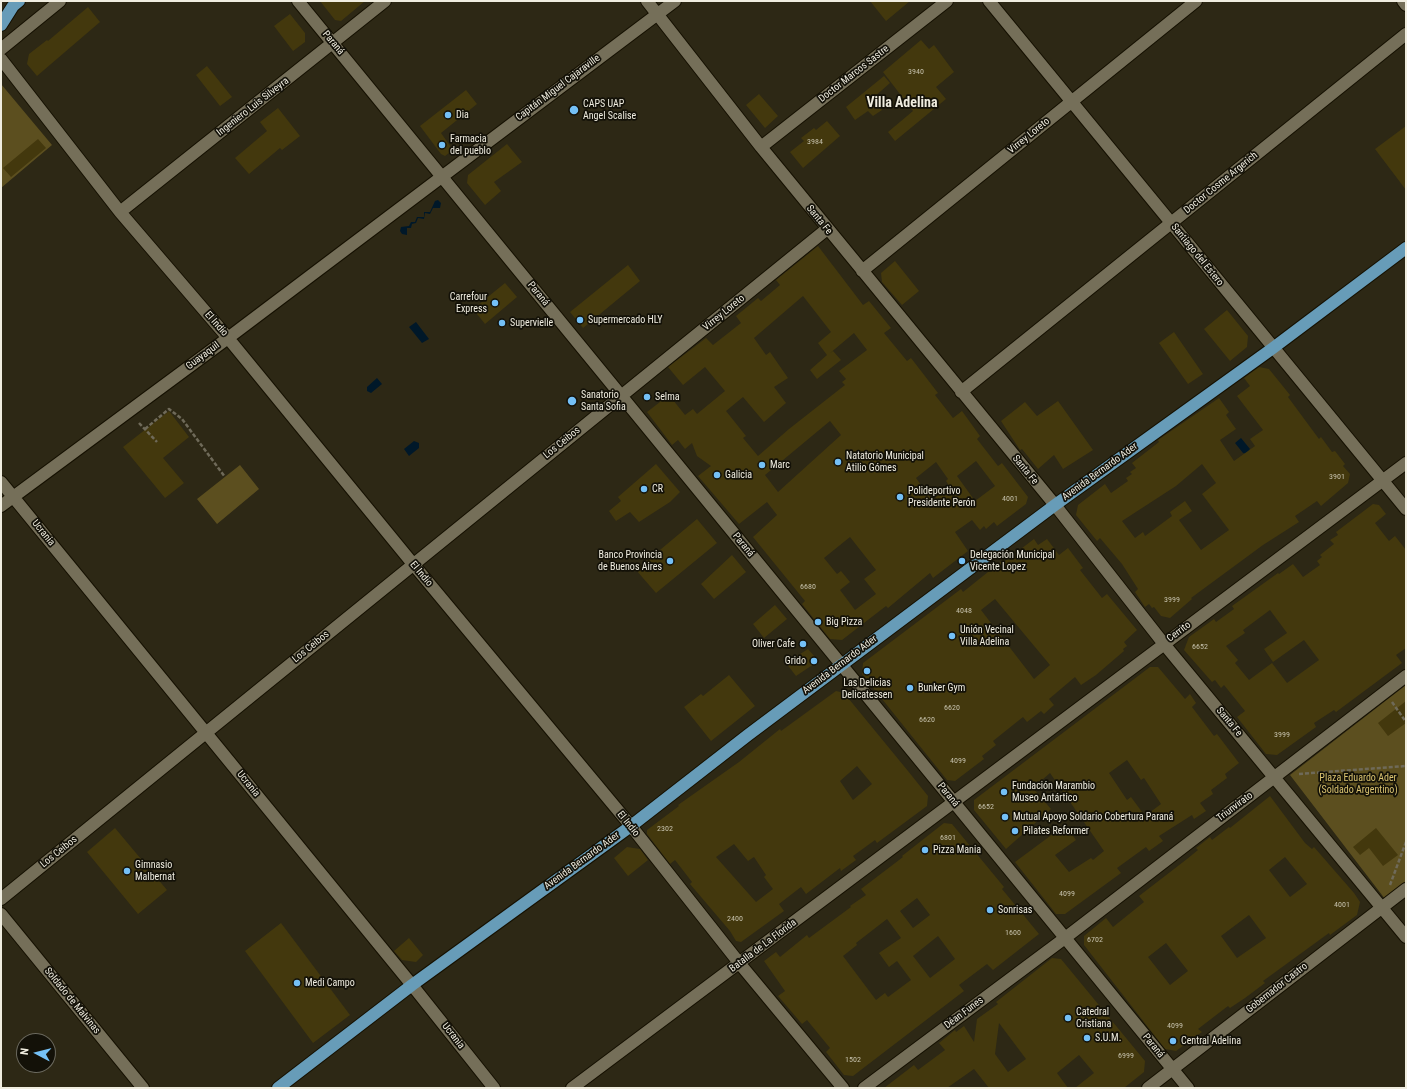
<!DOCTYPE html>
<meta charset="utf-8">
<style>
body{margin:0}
#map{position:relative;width:1407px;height:1089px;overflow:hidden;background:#2d2815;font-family:"Roboto Condensed",sans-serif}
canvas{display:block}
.frame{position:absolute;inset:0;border:2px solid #f0ede0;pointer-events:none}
.north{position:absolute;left:16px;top:1033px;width:40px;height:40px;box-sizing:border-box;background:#131108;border:1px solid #6b695e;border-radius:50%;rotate:277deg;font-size:11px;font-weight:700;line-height:16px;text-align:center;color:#f0ede0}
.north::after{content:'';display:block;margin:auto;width:14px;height:18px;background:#74c0f6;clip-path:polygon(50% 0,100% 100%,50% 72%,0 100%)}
</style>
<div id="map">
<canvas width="1407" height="1089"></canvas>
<div class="frame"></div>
<div class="north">N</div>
</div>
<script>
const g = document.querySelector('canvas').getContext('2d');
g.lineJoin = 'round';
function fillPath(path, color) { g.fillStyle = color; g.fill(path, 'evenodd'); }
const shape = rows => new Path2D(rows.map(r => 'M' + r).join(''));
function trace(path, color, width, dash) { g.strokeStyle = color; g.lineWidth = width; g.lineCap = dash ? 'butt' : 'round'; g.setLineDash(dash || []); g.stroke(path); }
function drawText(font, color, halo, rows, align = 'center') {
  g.font = font + ' "Roboto Condensed",sans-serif'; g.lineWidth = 3.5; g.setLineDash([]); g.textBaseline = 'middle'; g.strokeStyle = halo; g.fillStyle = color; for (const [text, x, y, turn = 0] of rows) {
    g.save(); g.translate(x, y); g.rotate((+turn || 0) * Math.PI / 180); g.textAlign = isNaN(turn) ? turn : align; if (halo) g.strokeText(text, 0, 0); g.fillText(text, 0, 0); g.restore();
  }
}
fillPath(shape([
 [1,84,52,145,1,188],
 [240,465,259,489,217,524,197,499],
 [1406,685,1406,883,1385,899,1290,775]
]), '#5c4f1f');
fillPath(shape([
 [438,200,441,203,440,208,433,208,430,214,425,213,424,219,418,218,416,223,412,224,411,228,407,228,407,235,402,234,400,231,401,227,409,226,411,222,415,222,417,217,424,217,424,212,430,212,435,201],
 [416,322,429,339,422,343,409,327],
 [377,378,382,384,371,393,367,391,367,387],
 [1241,438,1250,449,1246,454,1243,453,1235,443],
 [414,441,419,443,419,448,409,456,404,449]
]), '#001829');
fillPath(shape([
 [320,1,365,1,341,21,335,20],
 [870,1,910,1,886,21],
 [88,7,100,22,37,76,27,64,29,54,47,40,48,41],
 [290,14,305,33,305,42,293,51,274,26],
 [921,40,929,49,934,45,954,72,936,87,946,99,895,141,888,132,913,111,883,72],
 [207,66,232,97,220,106,196,75],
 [884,76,890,83,873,98,882,110,873,116,868,111,855,120,846,107],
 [466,90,477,104,441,133,453,150,445,156,441,154,420,126],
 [759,94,778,116,765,128,746,105],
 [278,108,300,136,282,150,280,148,249,174,235,158,267,131,260,122],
 [827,121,840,136,803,168,790,152,804,141,801,138,814,128,816,130],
 [1406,126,1406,190,1375,149],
 [38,139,46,148,11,177,3,168],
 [507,144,522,162,494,182,501,191,485,205,467,183,468,175],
 [818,246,863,305,869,301,891,328,884,333,907,361,911,358,938,393,935,395,953,418,962,411,980,436,977,439,998,466,1002,463,1028,497,1026,504,997,526,994,522,986,529,984,526,980,530,972,520,955,532,968,551,933,578,930,573,888,608,886,606,842,640,830,639,802,604,805,601,753,537,777,515,767,502,739,524,698,476,711,466,697,456,692,443,685,449,678,440,672,445,647,412,669,395,685,415,693,409,697,414,725,391,705,367,683,385,668,367,706,338,713,345,741,323,736,316,758,298,761,301,780,285,776,280],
 [803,296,831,332,818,343,827,355,810,370,817,379,841,360,833,351,829,354,854,333,867,350,839,371,846,379,842,382,845,385,789,429,758,456,743,438,746,436,726,411,743,397,764,422,786,403,774,387,788,378,770,352,766,355,754,338],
 [830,421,841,435,778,492,765,475],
 [976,461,995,486,975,501,957,476],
 [936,462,948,479,946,481,950,487,932,500,916,478],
 [850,537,876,570,864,579,876,594,855,610,840,590,850,582,841,571,837,574,824,558],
 [895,261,919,291,902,305,882,282,881,273],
 [628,265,640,281,583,328,570,312],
 [505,283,517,297,485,324,473,309],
 [1227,310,1248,336,1247,347,1230,361,1204,329],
 [1174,332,1203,374,1188,384,1159,343],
 [1259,367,1269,369,1290,395,1288,397,1319,439,1321,437,1332,452,1335,451,1345,464,1343,466,1350,474,1348,483,1321,506,1317,501,1295,516,1299,522,1263,545,1191,598,1192,599,1170,618,1161,616,1154,607,1152,608,1149,604,1145,607,1135,592,1138,589,1122,564,1100,538,1097,541,1076,515,1078,505,1105,484,1111,493,1128,481,1126,478,1132,474,1130,472,1136,468,1132,463,1159,442,1158,440,1219,398,1229,412,1226,415,1236,429,1220,440,1234,461,1255,446,1250,439,1263,430,1237,396,1250,386,1244,378],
 [1202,464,1216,483,1202,494,1229,530,1201,550,1179,520,1192,511,1185,501,1170,512,1172,516,1145,536,1143,532,1135,538,1122,521,1176,486],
 [1058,401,1093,450,1063,469,1054,455,1038,469,1022,449,1020,450,1001,421,1025,402,1037,416],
 [169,411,189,437,163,458,184,483,165,498,123,447],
 [656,464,680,492,670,502,639,522,630,512,616,521,609,511,621,501,618,497],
 [1373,504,1379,505,1386,514,1375,523,1389,541,1395,536,1406,550,1406,648,1396,655,1402,663,1336,712,1334,710,1314,723,1316,727,1277,755,1266,754,1237,717,1245,711,1224,685,1221,688,1215,680,1212,682,1184,650,1189,637,1214,619,1216,622,1234,609,1232,606,1278,573,1279,574,1293,564,1303,577,1320,565,1317,561,1322,557,1320,555,1334,544,1330,540,1338,535,1336,532],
 [1270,610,1287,633,1264,649,1273,662,1304,640,1319,660,1287,683,1272,663,1249,680,1235,663,1238,660,1226,646,1245,633,1243,630],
 [697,519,717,543,656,593,636,570],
 [1034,539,1038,545,1047,539,1059,555,1068,548,1083,568,1080,570,1102,598,1107,594,1137,630,1124,642,1127,646,1123,649,1124,651,1096,675,1081,685,1075,677,1049,699,1054,705,1044,714,1041,711,1027,722,1023,717,993,741,996,745,982,756,984,759,955,781,947,780,862,674,863,663,961,589,963,592,1003,560,1005,561],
 [995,599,1050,665,1034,679,981,610],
 [732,555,746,572,714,599,701,584],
 [775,605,787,619,764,638,753,624],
 [808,649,815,657,814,664,796,676,786,663],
 [1150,667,1158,667,1185,699,1190,694,1196,703,1192,707,1214,736,1217,734,1239,763,1225,774,1227,778,1211,790,1213,794,1200,803,1206,811,1194,819,1192,815,1159,836,1163,841,1149,851,1146,847,1117,868,1121,873,1065,914,1056,914,1015,862,1065,825,1076,840,1055,855,1069,872,1091,858,1093,860,1104,851,1050,773,1033,788,1051,809,1006,849,974,810,974,800],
 [1127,760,1141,780,1144,778,1161,804,1145,816,1131,797,1127,800,1109,773],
 [729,675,755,706,711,741,684,707,701,694,703,696],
 [836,691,844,693,908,771,928,796,927,806,877,843,875,840,853,856,856,860,841,871,840,868,806,894,801,887,779,904,784,911,741,942,736,941,730,931,690,884,692,882,675,860,670,864,647,834,647,830,679,806,678,805,739,762,780,729,781,731],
 [857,766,872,784,853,800,840,781],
 [734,844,748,861,754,857,766,875,764,877,773,889,756,902,716,857],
 [1406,701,1406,723,1388,736,1378,723],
 [1270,796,1305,843,1312,849,1314,847,1354,893,1360,902,1357,915,1330,935,1329,933,1263,981,1265,983,1245,998,1230,1008,1228,1006,1198,1029,1202,1032,1176,1051,1165,1049,1084,945,1084,936,1106,918,1113,927,1144,902,1139,896,1187,859,1198,850,1196,848,1210,837,1212,840,1229,827,1230,828],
 [1285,857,1307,884,1290,897,1269,870],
 [1249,915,1266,938,1237,958,1221,936],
 [1166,943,1188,971,1170,985,1148,957],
 [944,823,952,824,1004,887,1002,889,1039,934,993,970,987,964,959,985,964,991,853,1076,844,1075,826,1052,830,1048,807,1020,802,1024,778,996,785,991,764,961,776,952,780,957,807,935,809,938,851,907,850,906,866,895,861,889,903,857,902,856],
 [917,898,930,915,913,928,900,911],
 [887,919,901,938,879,953,889,967,897,961,911,980,888,997,885,993,876,1000,843,956,857,945,856,943],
 [938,936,955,959,930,978,913,956],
 [115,828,167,890,138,914,87,852],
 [1376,828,1398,855,1383,866,1369,848,1360,855,1353,847],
 [627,847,640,849,648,860,628,876,614,858],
 [281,923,350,1015,313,1043,245,951],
 [409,938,423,955,416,962,402,960,394,951],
 [1052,958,1061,959,1145,1061,1144,1072,1124,1088,1075,1088,1094,1073,1079,1055,1057,1073,1068,1088,989,1088,974,1069,947,1088,884,1088,914,1065,918,1070,945,1050,939,1043,955,1030,956,1032,964,1026,974,1042,977,1019,998,1004,996,1002],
 [999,1023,1026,1059,1008,1072,995,1054]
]), '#43380d');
const minor = shape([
 [298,1,1188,1088],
 [647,1,761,147,1055,505,1164,644,1406,937],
 [989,1,1406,509],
 [1403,1,1406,5],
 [1,49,60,1],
 [1,59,120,212,228,338,413,564,631,826,740,964,843,1088],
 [761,147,947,1],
 [120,212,385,1],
 [862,271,1196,1],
 [961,392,1406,34],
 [1,482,412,985,494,1088],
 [1,506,228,338,675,1],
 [1,899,827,229],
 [1,914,143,1088],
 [572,1088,1406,463],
 [864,1088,1065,938,1406,676],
 [1148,1088,1406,889]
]);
const major = shape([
 [1,25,13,6,19,1],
 [278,1088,412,985,631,826,748,735,1055,505,1273,348,1406,248]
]);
trace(minor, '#151001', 14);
trace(major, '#151001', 14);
trace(shape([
 [139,423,157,442],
 [145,429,169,409,182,419,225,477],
 [1392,702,1406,722],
 [1299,774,1406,766],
 [1390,885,1406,842]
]), '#6f6a59', 2.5, [4, 2]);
trace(minor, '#756f59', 12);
trace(major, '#679cb8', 12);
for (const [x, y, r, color] of [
 [574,110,5,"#74c0f6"],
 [448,115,4,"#74c0f6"],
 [442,145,4,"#74c0f6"],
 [495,303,4,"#74c0f6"],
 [580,320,4,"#74c0f6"],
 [502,323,4,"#74c0f6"],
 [647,397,4,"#74c0f6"],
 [572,401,5,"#74c0f6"],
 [838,462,4,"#74c0f6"],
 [762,465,4,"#74c0f6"],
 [717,475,4,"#74c0f6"],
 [644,489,4,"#74c0f6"],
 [900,497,4,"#74c0f6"],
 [670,561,4,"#74c0f6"],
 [962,561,4,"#74c0f6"],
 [818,622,4,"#74c0f6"],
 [952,636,4,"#74c0f6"],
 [803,644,4,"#74c0f6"],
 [814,661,4,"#74c0f6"],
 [867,671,4,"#74c0f6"],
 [910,688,4,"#74c0f6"],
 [1004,792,4,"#74c0f6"],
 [1005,817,4,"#74c0f6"],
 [1015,831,4,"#74c0f6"],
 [925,850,4,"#74c0f6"],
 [127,871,4,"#74c0f6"],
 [990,910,4,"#74c0f6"],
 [297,983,4,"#74c0f6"],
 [1068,1018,4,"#74c0f6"],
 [1087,1038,4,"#74c0f6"],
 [1173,1041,4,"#74c0f6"]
]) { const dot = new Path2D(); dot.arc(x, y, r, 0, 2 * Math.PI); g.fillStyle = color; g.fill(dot); trace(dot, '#131108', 1.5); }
drawText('8px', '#c5c0ab', null, [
 ["3940",916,72],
 ["3984",815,142],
 ["3901",1337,477],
 ["4001",1010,499],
 ["6680",808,587],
 ["3999",1172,600],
 ["4048",964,611],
 ["6652",1200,647],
 ["6620",952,708],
 ["6620",927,720],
 ["3999",1282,735],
 ["4099",958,761],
 ["6652",986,807],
 ["2302",665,829],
 ["6801",948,838],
 ["4099",1067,894],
 ["4001",1342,905],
 ["2400",735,919],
 ["1600",1013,933],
 ["6702",1095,940],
 ["4099",1175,1026],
 ["6999",1126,1056],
 ["1502",853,1060]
]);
drawText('10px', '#f0ede0', '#131108', [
 ["Paraná",333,43,50],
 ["Doctor Marcos Sastre",854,74,-38],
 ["Capitán Miguel Cajaraville",558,88,-37],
 ["Ingeniero Luis Silveyra",253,107,-38],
 ["Virrey Loreto",1029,136,-39],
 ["Doctor Cosme Argerich",1221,183,-39],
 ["Santa Fe",819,220,51],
 ["Santiago del Estero",1197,255,51],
 ["Paraná",538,294,51],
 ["Virrey Loreto",724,313,-39],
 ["El Indio",216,324,49],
 ["Guayaquil",203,356,-37],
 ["Los Ceibos",562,443,-39],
 ["Santa Fe",1025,470,51],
 ["Avenida Bernardo Ader",1100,472,-36],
 ["Ucrania",43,533,51],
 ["Paraná",743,545,51],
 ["El Indio",421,574,50],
 ["Cerrito",1179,632,-37],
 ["Los Ceibos",311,647,-39],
 ["Avenida Bernardo Ader",840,665,-37],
 ["Santa Fe",1229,722,50],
 ["Ucrania",248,784,51],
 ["Paraná",948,795,51],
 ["Triunvirato",1235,807,-37],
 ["El Indio",628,824,51],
 ["Los Ceibos",59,852,-39],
 ["Avenida Bernardo Ader",582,861,-36],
 ["Batalla de La Florida",763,946,-37],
 ["Gobernador Castro",1277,988,-38],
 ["Soldado de Malvinas",72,1001,51],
 ["Déan Funes",964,1013,-37],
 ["Ucrania",453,1036,52],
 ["Paraná",1153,1046,51]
]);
drawText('10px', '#f0ede0', '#131108', [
 ["CAPS UAP",583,104],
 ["Angel Scalise",583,116],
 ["Dia",456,115],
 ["Farmacia",450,139],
 ["del pueblo",450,151],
 ["Carrefour",487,297,"right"],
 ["Express",487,309,"right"],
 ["Supermercado HLY",588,320],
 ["Supervielle",510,323],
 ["Sanatorio",581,395],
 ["Santa Sofia",581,407],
 ["Selma",655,397],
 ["Natatorio Municipal",846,456],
 ["Atilio Gómes",846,468],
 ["Marc",770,465],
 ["Galicia",725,475],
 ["CR",652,489],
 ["Polideportivo",908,491],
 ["Presidente Perón",908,503],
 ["Banco Provincia",662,555,"right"],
 ["de Buenos Aires",662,567,"right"],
 ["Delegación Municipal",970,555],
 ["Vicente Lopez",970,567],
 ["Big Pizza",826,622],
 ["Unión Vecinal",960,630],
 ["Villa Adelina",960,642],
 ["Oliver Cafe",795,644,"right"],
 ["Grido",806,661,"right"],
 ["Las Delicias",867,683,"center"],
 ["Delicatessen",867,695,"center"],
 ["Bunker Gym",918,688],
 ["Fundación Marambio",1012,786],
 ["Museo Antártico",1012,798],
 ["Mutual Apoyo Soldario Cobertura Paraná",1013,817],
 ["Pilates Reformer",1023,831],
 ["Pizza Mania",933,850],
 ["Gimnasio",135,865],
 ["Malbernat",135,877],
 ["Sonrisas",998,910],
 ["Medi Campo",305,983],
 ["Catedral",1076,1012],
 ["Cristiana",1076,1024],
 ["S.U.M.",1095,1038],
 ["Central Adelina",1181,1041]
], 'left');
drawText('10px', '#dac370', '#131108', [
 ["Plaza Eduardo Ader",1358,778],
 ["(Soldado Argentino)",1358,790]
]);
drawText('bold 14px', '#f0ede0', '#131108', [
 ["Villa Adelina",902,103]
]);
</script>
